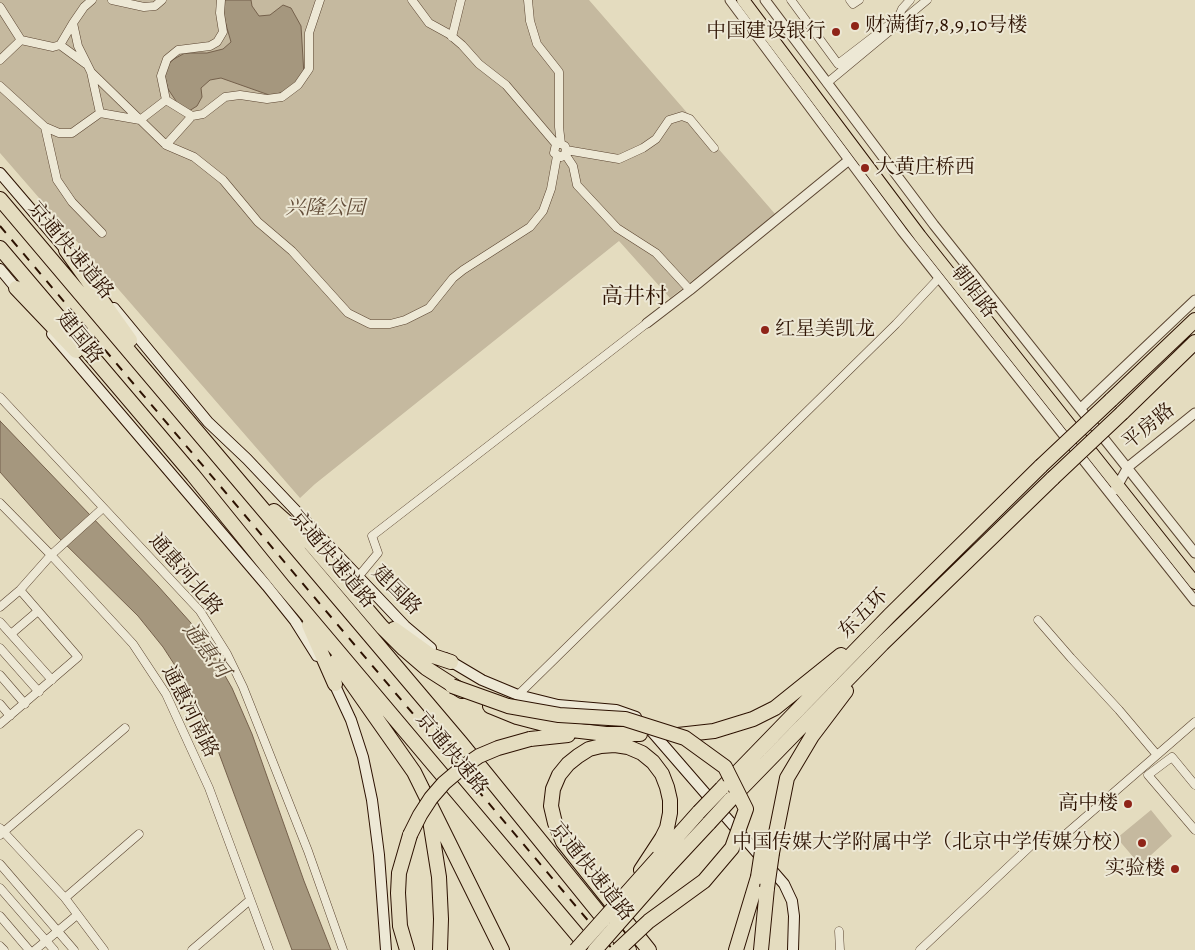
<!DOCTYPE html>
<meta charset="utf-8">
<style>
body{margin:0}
canvas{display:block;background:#e4dcbf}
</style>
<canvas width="1195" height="950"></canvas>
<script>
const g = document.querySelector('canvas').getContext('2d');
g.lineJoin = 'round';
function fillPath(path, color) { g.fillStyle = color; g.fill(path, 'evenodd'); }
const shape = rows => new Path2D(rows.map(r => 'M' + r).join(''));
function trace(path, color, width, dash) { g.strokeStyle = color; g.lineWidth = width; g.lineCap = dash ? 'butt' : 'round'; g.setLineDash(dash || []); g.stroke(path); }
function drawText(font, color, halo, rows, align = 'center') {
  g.font = font + ' Alegreya,"Noto Serif SC",serif'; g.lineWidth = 4; g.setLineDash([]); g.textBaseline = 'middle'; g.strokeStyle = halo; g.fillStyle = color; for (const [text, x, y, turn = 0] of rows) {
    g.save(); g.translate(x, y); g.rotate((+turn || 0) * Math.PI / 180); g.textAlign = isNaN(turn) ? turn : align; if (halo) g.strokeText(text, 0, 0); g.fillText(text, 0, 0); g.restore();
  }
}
fillPath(shape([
 [0,0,589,0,776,215,670,298,619,241,315,484,300,498,0,153],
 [1151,810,1172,836,1140,865,1117,838]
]), '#c5b99f');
const water = shape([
 [224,0,251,0,252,6,259,16,270,15,283,5,291,8,301,26,304,75,290,89,272,96,221,78,210,80,201,88,202,97,197,106,189,111,178,104,168,89,164,74,166,66,174,59,185,53,207,53,223,49,231,42,223,14,224,0],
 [0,421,158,586,191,623,212,653,232,688,252,734,304,881,331,950,292,950,207,721,189,687,163,647,138,616,57,536,0,472,0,421]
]);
fillPath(water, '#a5977e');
trace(water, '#75614c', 1);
const minor = shape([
 [112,0,144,7,155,6,162,0],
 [412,0,429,23,449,34,462,45,479,64,506,85,556,144,561,144,565,146,566,150,565,154,561,157,554,153,556,144],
 [528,0,530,21,537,44,559,72,559,127,561,144],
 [791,0,838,64,898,18,902,9,910,0],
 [850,0,853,4,859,0],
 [0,7,21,40],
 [452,37,461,0],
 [60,45,86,64],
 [0,60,21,40,53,47,60,45,73,23],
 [91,72,166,145,192,116,203,114,225,97,240,95,267,99,282,97,298,85,309,69,309,33,320,0],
 [827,83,927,0],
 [0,86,45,127,59,133,72,133,100,113,91,72,78,46,73,23,84,7,92,0],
 [166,100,192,116],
 [100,113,140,120,166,100,161,76,167,59,178,50,210,46,217,42,223,32,220,13,221,0],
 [45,127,57,180,72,202,102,233],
 [166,145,194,157,223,180,258,222,292,251,348,313,370,324,390,324,405,320,429,308,453,278,463,270,530,227,543,211,551,189,557,156],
 [566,150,619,159,643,148,656,139,669,120,682,116,690,119,714,148],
 [565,154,573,166,577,185,617,228,656,253,690,290],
 [0,397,200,611,227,654,243,687,308,851,343,950],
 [0,503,51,555,133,644,166,694,209,788,269,950],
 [358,577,378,553,372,536,647,323],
 [0,607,20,590,51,555,103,508],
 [1038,620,1071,658,1119,710,1157,755],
 [0,622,52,680],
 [11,634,38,611],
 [0,648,39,692],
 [0,675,25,704],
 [518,695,896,324,939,278],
 [0,704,10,716],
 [0,724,78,657,20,590],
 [1195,785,1172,757,1148,775,1195,830],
 [0,828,65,898,104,950],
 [0,835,125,728],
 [0,864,74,950],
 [0,888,54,950],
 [65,898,139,834],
 [0,916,29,950],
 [839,931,840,950],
 [0,946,4,950],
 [35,950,77,915],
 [192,950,250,900],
 [920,950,1039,838,1047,835,1060,836,1066,834,1195,722]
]);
const tertiary = shape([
 [730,0,902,231,1195,601],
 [765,0,934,225,1195,553],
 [647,323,690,290,849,160],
 [1081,408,1195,300],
 [1115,490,1128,467,1195,413]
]);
const secondary = shape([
 [0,173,70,255],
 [0,269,20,293],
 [114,308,208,422,247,459,405,626,431,648],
 [52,334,267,586,295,621,317,656],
 [445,658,482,680,518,695,558,705,616,710,636,717],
 [332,679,351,720,363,757,372,800,379,855,386,950],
 [647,726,784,884,792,901,794,916,793,950]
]);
const trunk = shape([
 [743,0,920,236,1195,583]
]);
const motorway = shape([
 [0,199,461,743,629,950],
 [0,248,193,475,282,585,590,950],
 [66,250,130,340],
 [16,288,76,351],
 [1111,400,1195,320],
 [1122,413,1195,342],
 [274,511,310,543,382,627,404,649,426,668,462,691],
 [309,625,335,684],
 [394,629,430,655,451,662],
 [336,661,414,772,502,950],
 [490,706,517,717,563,729,606,734,640,734],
 [678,735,714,731,753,719,775,708,841,655],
 [530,739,568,735],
 [723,787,890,615,1041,466],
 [731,799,882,644,1053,478],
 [428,808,439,877,441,919,440,950],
 [772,853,787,778,812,736,846,691],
 [659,857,699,812],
 [668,867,709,823],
 [641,870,662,838,667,828,670,813,670,800,667,787,662,774,653,762,642,753,628,747,615,745,601,746,589,749,578,756,568,764,559,775,553,789,551,806,555,823,563,842,649,950],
 [407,950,400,926,398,893,399,873,410,835],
 [736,950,758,877],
 [761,950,767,888]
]);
trace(minor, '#5a4430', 9);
trace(tertiary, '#5a4430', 11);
trace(secondary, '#2c1100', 12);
trace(trunk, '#2c1100', 14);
trace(motorway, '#2c1100', 16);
trace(minor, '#ede8d5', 8);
trace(tertiary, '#ede8d5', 9);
trace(secondary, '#ede8d5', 10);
trace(trunk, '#e4dcbf', 12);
trace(motorway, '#e4dcbf', 14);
trace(shape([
 [0,226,613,950]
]), '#2c1100', 2, [9, 9]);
const motorwayBridge = shape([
 [1041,466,1111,400],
 [1053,478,1122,413],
 [452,686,508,706,559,715,625,719,685,738,725,767,746,809,732,848,704,881,649,921,618,950],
 [699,812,722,788],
 [709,823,731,799],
 [410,835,420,815,431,798,444,783,463,767,479,756,498,748,530,739],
 [758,877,762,851],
 [767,888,772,853],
 [576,950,659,857],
 [595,950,668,867]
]);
trace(motorwayBridge, '#2c1100', 16, []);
trace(motorwayBridge, '#e4dcbf', 14);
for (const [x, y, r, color] of [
 [855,26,5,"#8f2418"],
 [836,32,5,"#8f2418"],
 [865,168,5,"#8f2418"],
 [765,330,5,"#8f2418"],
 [1128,804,5,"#8f2418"],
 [1142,843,5,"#8f2418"],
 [1175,869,5,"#8f2418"]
]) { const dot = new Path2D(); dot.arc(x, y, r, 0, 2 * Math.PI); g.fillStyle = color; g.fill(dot); trace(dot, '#ede8d5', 2); }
drawText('20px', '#2c1100', '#ede8d5', [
 ["财满街7,8,9,10号楼",865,26,"left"],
 ["中国建设银行",826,32],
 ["大黄庄桥西",875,168,"left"],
 ["红星美凯龙",775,330,"left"],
 ["高中楼",1118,804],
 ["中国传媒大学附属中学（北京中学传媒分校）",1132,843],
 ["实验楼",1165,869]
], 'right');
drawText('italic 20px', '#624c38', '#ede8d5', [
 ["兴隆公园",325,209]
]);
drawText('20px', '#2c1100', '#ede8d5', [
 ["京通快速道路",70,251,50],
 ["朝阳路",973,292,52],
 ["建国路",79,338,51],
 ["平房路",1149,427,-39],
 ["京通快速道路",332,560,50],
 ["通惠河北路",185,575,49],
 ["建国路",396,591,45],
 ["东五环",864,614,-45],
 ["通惠河南路",189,712,63],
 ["京通快速路",451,754,50],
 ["京通快速道路",591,872,51]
]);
drawText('italic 21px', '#5c4732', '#ede8d5', [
 ["通惠河",205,651,53]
]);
drawText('22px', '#2c1100', '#ede8d5', [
 ["高井村",634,298]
]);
</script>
